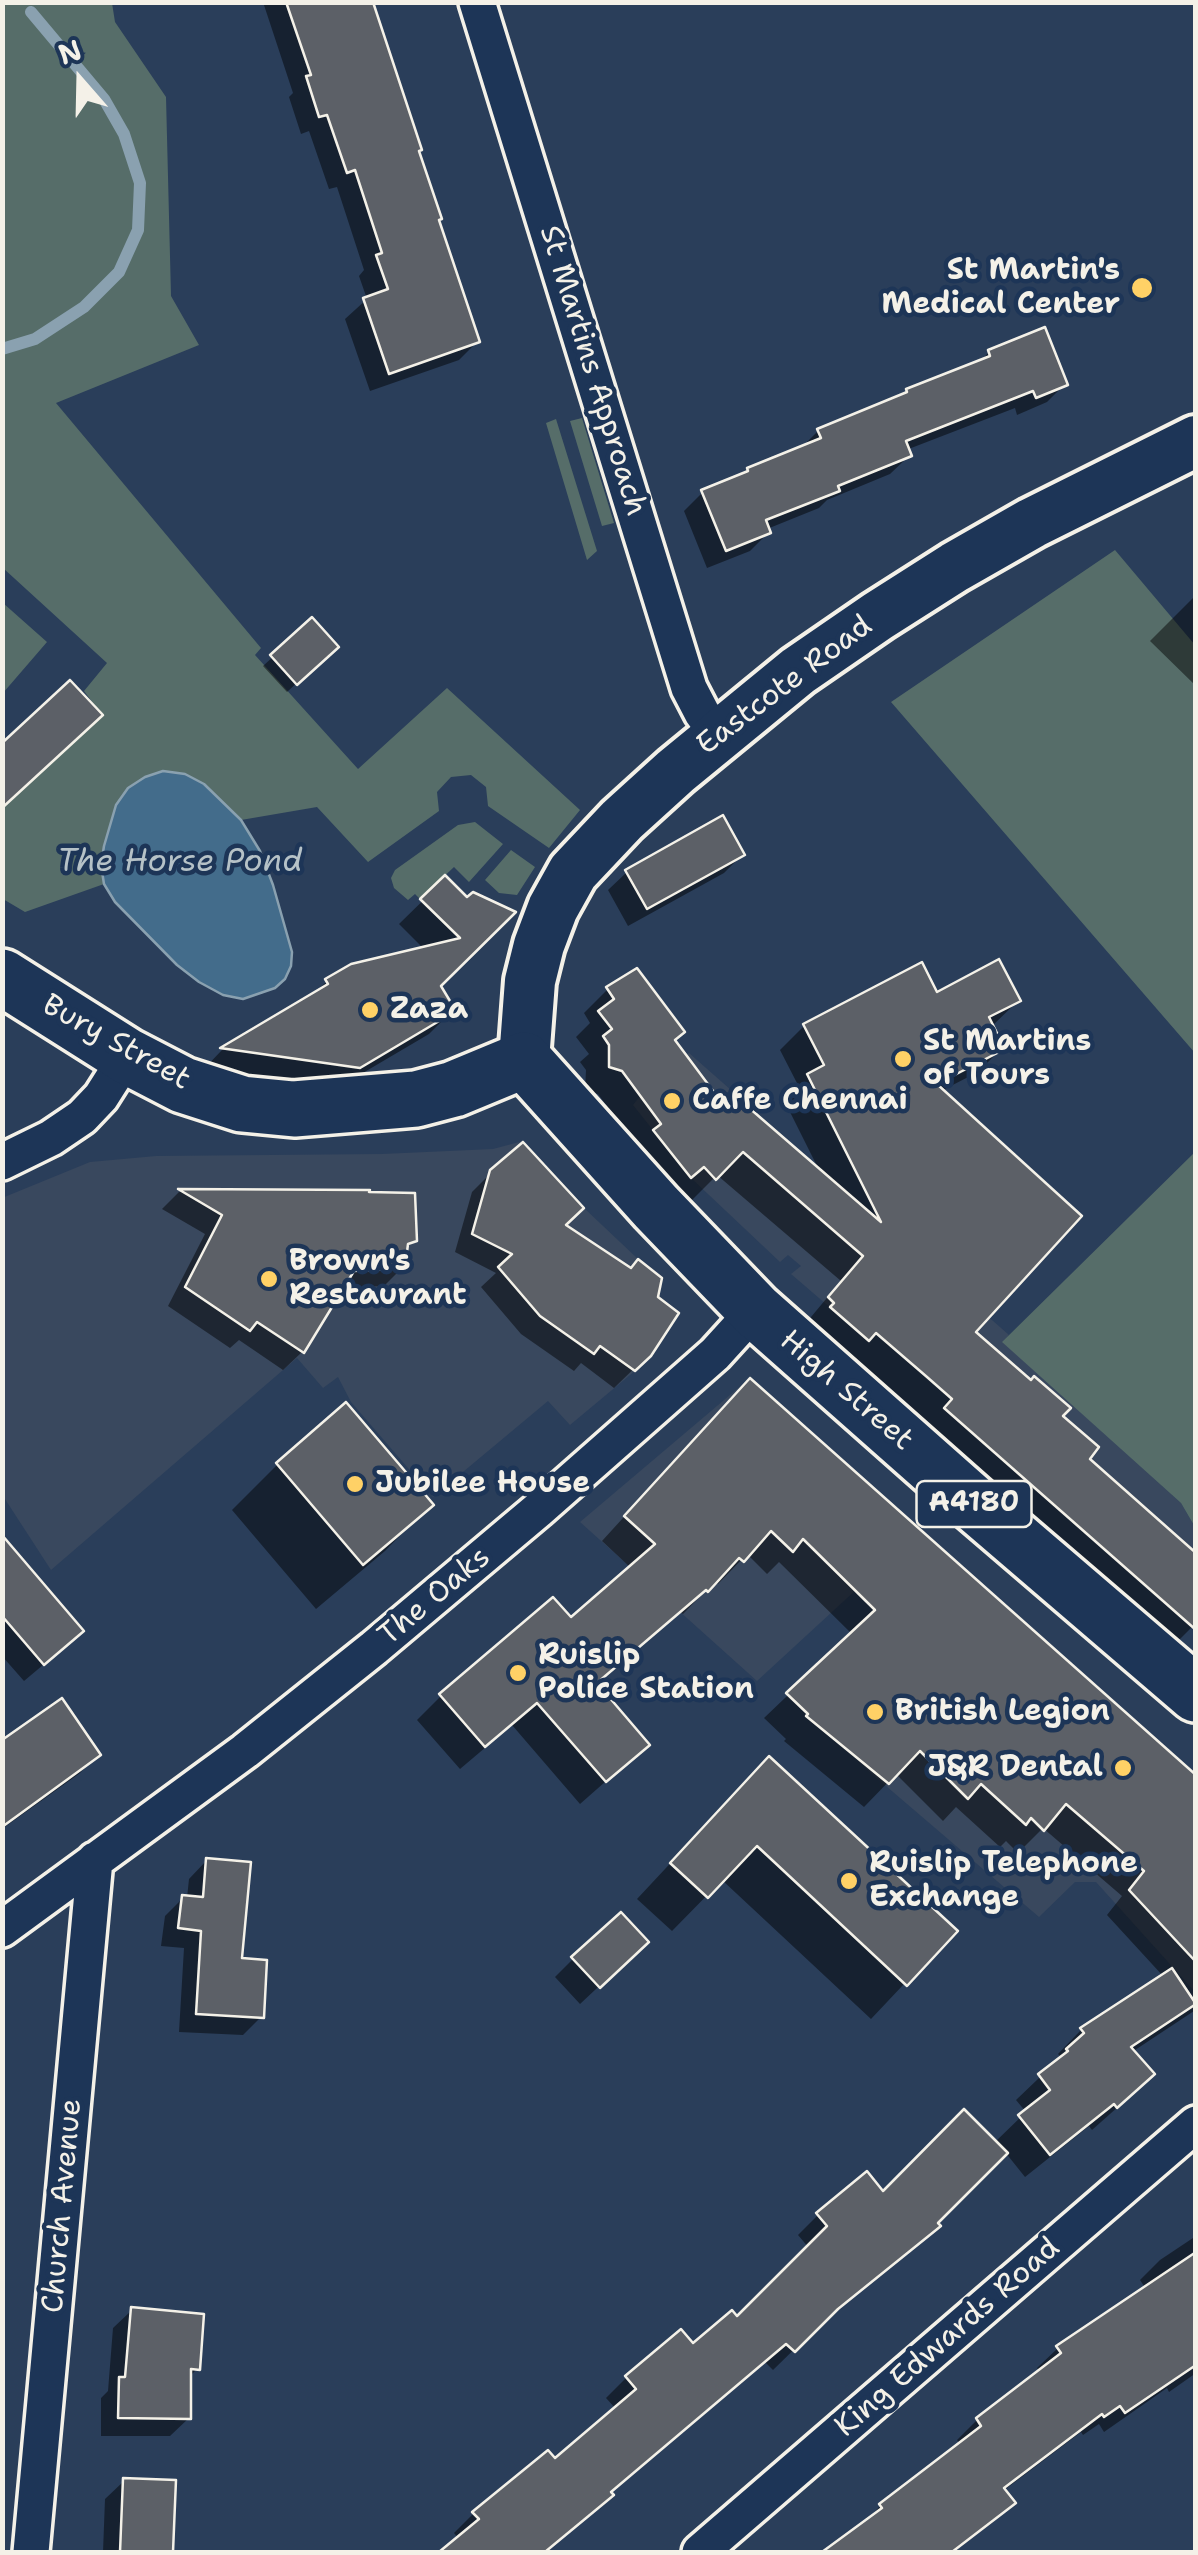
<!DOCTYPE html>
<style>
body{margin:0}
#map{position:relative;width:1198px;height:2555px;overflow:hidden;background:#2a3e5a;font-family:"Shantell Sans",sans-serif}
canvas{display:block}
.frame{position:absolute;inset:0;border:5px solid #f4f1e8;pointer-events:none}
.north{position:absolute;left:30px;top:30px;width:100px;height:100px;-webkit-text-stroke:8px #1d3557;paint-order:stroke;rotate:340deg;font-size:28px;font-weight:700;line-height:40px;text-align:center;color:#f4f1e8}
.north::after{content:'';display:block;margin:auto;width:35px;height:45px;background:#f4f1e8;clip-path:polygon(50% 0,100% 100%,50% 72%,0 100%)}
</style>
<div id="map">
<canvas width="1198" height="2555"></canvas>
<div class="frame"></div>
<div class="north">N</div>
</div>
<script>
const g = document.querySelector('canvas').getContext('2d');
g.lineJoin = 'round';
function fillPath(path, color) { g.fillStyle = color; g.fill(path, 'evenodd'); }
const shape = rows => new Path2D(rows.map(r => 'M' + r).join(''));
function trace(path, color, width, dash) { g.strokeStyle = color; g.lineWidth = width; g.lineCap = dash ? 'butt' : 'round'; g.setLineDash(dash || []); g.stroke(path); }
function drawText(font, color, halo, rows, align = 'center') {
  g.font = font + ' "Shantell Sans",sans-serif'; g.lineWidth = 9; g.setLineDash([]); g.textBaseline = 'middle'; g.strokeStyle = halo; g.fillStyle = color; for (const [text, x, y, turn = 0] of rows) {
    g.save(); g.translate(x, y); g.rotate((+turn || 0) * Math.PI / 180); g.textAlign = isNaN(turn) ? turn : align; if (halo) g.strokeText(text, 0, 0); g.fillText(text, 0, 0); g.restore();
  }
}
fillPath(shape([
 [689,1053,1009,1335,1003,1342,1181,1503,1195,1527,1195,1630,944,1408,951,1399,927,1377,876,1333,869,1341,791,1274,801,1266,788,1255,780,1262,691,1178,633,1105,640,1096,637,1092],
 [523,1141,584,1208,638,1259,662,1287,659,1294,661,1299,679,1313,636,1370,570,1425,548,1401,433,1497,351,1402,338,1377,323,1388,297,1358,51,1570,3,1496,2,1198,90,1162,156,1156,382,1154,493,1149],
 [750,1378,920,1531,757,1681,580,1522],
 [882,1603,1058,1653,1195,1774,1195,1992,1096,1882,1075,1882,1039,1917,872,1774,786,1693]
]), '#39485e');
fillPath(shape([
 [3,3,112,3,115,22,166,97,171,296,199,345,56,403,261,648,255,655,358,769,447,688,580,810,549,848,488,806,486,787,471,775,451,777,437,792,439,811,368,862,317,807,241,820,204,784,116,805,104,846,101,865,104,884,25,912,3,899,3,808,102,715,84,691,107,663,3,568],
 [582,418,614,523,602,526,570,421],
 [556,419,597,551,587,560,546,423],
 [1115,550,1195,645,1195,1053,891,702],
 [3,603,47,642,3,693],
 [475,822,503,844,469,882,454,867,420,899,415,894,408,900,394,888,391,878,395,870,458,825],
 [511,850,535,867,517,895,499,893,485,880],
 [1195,1152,1195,1527,1181,1503,1002,1342]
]), '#566d69');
const water = shape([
 [163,771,185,774,204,784,241,820,260,851,273,885,292,952,291,966,285,979,275,988,243,999,223,995,199,982,177,965,115,902,104,884,101,865,104,846,116,805,128,788,145,777,163,771]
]);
fillPath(water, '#436c8b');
trace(water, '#8aa1b0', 2.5);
fillPath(shape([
 [263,2,370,2,436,221,477,342,459,360,370,391,345,319,367,299,359,276,364,270,337,187,329,189,309,131,301,134,289,97,293,93],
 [989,352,1065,384,1047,402,1017,415,1015,408,906,450,909,456,890,474,827,500,819,508,767,529,768,533,750,551,707,568,684,511,703,492,742,476,748,470,801,448,818,431,899,398,907,391,979,363],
 [1196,595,1196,686,1150,641],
 [312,621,327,655,287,692,263,666],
 [742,855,724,873,628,926,608,890,627,872],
 [445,879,467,901,512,912,438,986,452,1011,429,1034,334,1090,201,1072,222,1050,310,998,327,981,424,949,399,924],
 [608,989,673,1041,727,1115,820,1172,784,1100,798,1085,780,1050,804,1026,936,995,1018,1001,991,1027,1002,1048,978,1072,941,1091,973,1332,1060,1416,1196,1623,1168,1651,922,1434,929,1425,851,1356,843,1364,806,1323,841,1281,717,1175,690,1202,679,1190,665,1200,638,1149,598,1094,585,1091,586,1070,580,1062,589,1054,576,1037,590,1023,584,1013],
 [492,1172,656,1298,649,1354,614,1388,581,1363,574,1371,521,1334,481,1287,496,1273,455,1252,472,1192],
 [179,1192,367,1192,414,1240,405,1250,403,1267,384,1286,341,1288,302,1352,283,1370,239,1340,230,1348,168,1306,205,1234,162,1209],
 [726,1405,1196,1777,1196,2013,1194,2011,1132,2052,1128,2098,1092,2130,1089,2126,1025,2177,1005,2152,935,2222,937,2225,917,2245,815,2329,773,2370,765,2362,610,2493,611,2495,591,2515,545,2552,443,2552,459,2539,454,2533,474,2513,554,2462,616,2409,606,2398,626,2378,681,2333,693,2346,737,2320,809,2248,798,2235,818,2215,883,2194,994,2143,1026,2112,1016,2100,1061,2057,1058,2054,1081,2030,1163,1976,1107,1915,1122,1896,1043,1828,1018,1853,1006,1841,1000,1847,956,1807,943,1821,896,1774,864,1807,784,1741,786,1739,764,1718,852,1634,779,1562,767,1574,747,1554,718,1584,715,1581,683,1614,680,1612,595,1685,647,1745,580,1804,512,1725,460,1769,417,1720,441,1696,570,1620,631,1568,602,1541],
 [277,1465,430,1505,385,1551,316,1609,232,1510],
 [2,1539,62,1649,24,1681,2,1656],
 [2,1743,98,1754,80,1773,2,1829],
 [735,1794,954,1931,871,2019,722,1880,672,1931,637,1899],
 [207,1860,239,1961,261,2017,243,2035,179,2032,184,1948,161,1946,165,1916,183,1898,187,1898,189,1879],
 [573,1959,627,1960,580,2004,555,1977],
 [1196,2236,1196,2373,1169,2392,1167,2388,1104,2432,1099,2424,1083,2435,1081,2432,1003,2491,1012,2503,992,2523,953,2552,827,2552,861,2527,880,2506,961,2445,957,2440,977,2420,1040,2372,1037,2368,1058,2348,1146,2289,1140,2280,1160,2260],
 [132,2310,197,2369,189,2377,189,2418,170,2436,101,2436,101,2398,108,2391,113,2328],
 [124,2481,174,2482,171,2552,175,2552,103,2552,105,2499]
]), '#0007');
trace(shape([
 [2,349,35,339,84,307,119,272,138,230,140,183,124,134,104,99,31,12]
]), '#8aa1b0', 12);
const building = shape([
 [286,2,373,2,422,150,419,151,442,219,439,220,480,342,389,374,363,298,388,289,376,255,382,253,355,170,347,173,327,115,319,117,306,76,311,75,286,2],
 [1045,327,1068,385,1036,398,1033,391,906,441,912,456,838,486,840,491,766,520,771,533,726,551,701,490,748,471,747,468,821,438,817,429,907,392,906,389,990,356,988,350,1045,327],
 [312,617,339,647,297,685,270,655,312,617],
 [70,680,103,715,2,808,2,743,70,680],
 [723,815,745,855,647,909,625,870,723,815],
 [445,875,467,897,473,892,516,912,441,986,456,1011,360,1068,220,1048,328,984,325,979,351,964,460,938,420,899,445,875],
 [999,959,1021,1001,989,1017,1005,1049,937,1084,1082,1216,976,1332,1031,1380,1034,1376,1071,1408,1063,1416,1099,1447,1090,1459,1196,1553,1196,1630,944,1408,952,1399,927,1377,876,1333,869,1341,830,1307,834,1303,828,1297,863,1256,743,1152,716,1180,704,1167,691,1178,653,1130,661,1124,622,1071,609,1067,609,1045,603,1036,612,1029,598,1011,614,999,606,987,637,968,685,1032,675,1040,728,1111,740,1100,881,1222,807,1074,824,1065,803,1024,922,962,937,992,999,959],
 [523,1142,584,1208,566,1225,631,1268,638,1259,662,1278,658,1297,679,1313,651,1356,635,1371,600,1346,594,1354,540,1316,498,1267,512,1254,472,1234,490,1170,523,1142],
 [178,1189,370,1190,369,1192,415,1193,417,1241,408,1244,405,1268,354,1271,304,1353,257,1322,250,1331,185,1287,222,1215,178,1189],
 [750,1378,1196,1775,1196,1962,1129,1890,1144,1871,1066,1804,1044,1831,1031,1818,1026,1825,981,1784,968,1799,920,1751,889,1784,806,1716,808,1714,786,1693,875,1610,803,1539,793,1552,771,1531,744,1562,739,1558,708,1592,706,1590,597,1683,650,1745,606,1782,537,1703,485,1747,439,1694,553,1597,571,1617,655,1544,624,1516,750,1378],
 [346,1402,434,1505,363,1565,276,1463,346,1402],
 [2,1535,84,1631,44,1665,2,1616,2,1535],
 [62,1698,101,1755,2,1827,2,1740,62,1698],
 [769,1756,958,1931,907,1986,757,1846,708,1898,670,1863,769,1756],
 [206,1858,251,1862,242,1958,267,1960,264,2018,196,2014,201,1931,178,1928,182,1895,203,1897,206,1858],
 [621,1912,649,1942,600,1988,571,1957,621,1912],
 [1172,1968,1196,2004,1131,2047,1155,2074,1117,2108,1114,2104,1050,2155,1018,2115,1050,2090,1038,2074,1068,2051,1066,2049,1084,2033,1080,2028,1172,1968],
 [964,2109,1008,2153,938,2223,941,2226,838,2309,795,2352,786,2344,611,2492,614,2495,545,2552,439,2552,479,2519,472,2512,548,2450,555,2458,636,2389,625,2376,681,2329,693,2343,732,2310,737,2316,827,2226,816,2213,867,2171,883,2191,964,2109],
 [1196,2252,1196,2365,1125,2413,1120,2406,1104,2417,1102,2414,1004,2488,1016,2503,952,2552,822,2552,882,2508,879,2504,981,2426,976,2418,1061,2353,1056,2346,1196,2252],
 [131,2307,204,2314,200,2370,191,2369,191,2419,118,2418,119,2377,125,2377,131,2307],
 [123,2478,176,2480,173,2552,120,2552,123,2478]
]);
fillPath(building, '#5c6067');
trace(building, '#f4f1e8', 2.5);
const minor = shape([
 [477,2,689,688,702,713,718,735],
 [2,1162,51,1138,82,1117,101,1097,127,1056],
 [2,1929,245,1751,374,1648,538,1510,715,1354,755,1310],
 [31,2552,95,1860],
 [700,2552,1196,2124]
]);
const secondary = shape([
 [524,1060,530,981,539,945,553,908,573,872,622,820,676,771,798,671,878,616,955,567,1032,523,1196,441]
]);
const primary = shape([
 [2,977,127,1056,183,1085,242,1104,294,1109,416,1099,454,1089,524,1060,656,1207,755,1310,972,1502,1196,1694]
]);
trace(minor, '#f4f1e8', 42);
trace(secondary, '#f4f1e8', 58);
trace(primary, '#f4f1e8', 62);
trace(minor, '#1d3557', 35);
trace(secondary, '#1d3557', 50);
trace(primary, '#1d3557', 55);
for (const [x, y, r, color] of [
 [1142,288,12,"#ffd166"],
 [370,1010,10,"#ffd166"],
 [903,1059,10,"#ffd166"],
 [672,1101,10,"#ffd166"],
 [269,1279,10,"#ffd166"],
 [355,1484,10,"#ffd166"],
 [518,1673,10,"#ffd166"],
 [875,1712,10,"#ffd166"],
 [1123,1768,10,"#ffd166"],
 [849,1881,10,"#ffd166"]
]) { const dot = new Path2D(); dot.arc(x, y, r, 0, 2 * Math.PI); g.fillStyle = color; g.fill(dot); trace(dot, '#1d3557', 4); }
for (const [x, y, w] of [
 [974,1504,115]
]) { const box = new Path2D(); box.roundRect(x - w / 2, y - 23, w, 46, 8); g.fillStyle = '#1d3557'; g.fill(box); trace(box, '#f4f1e8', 2.5); }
drawText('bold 28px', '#f4f1e8', null, [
 ["A4180",974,1504]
]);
drawText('bold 30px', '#f4f1e8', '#1d3557', [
 ["St Martin's",1120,271,"right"],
 ["Medical Center",1120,305,"right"],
 ["Zaza",390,1010],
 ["St Martins",923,1042],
 ["of Tours",923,1076],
 ["Caffe Chennai",692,1101],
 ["Brown's",289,1262],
 ["Restaurant",289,1296],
 ["Jubilee House",375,1484],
 ["Ruislip",538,1656],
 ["Police Station",538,1690],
 ["British Legion",895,1712],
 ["J&R Dental",1103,1768,"right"],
 ["Ruislip Telephone",869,1864],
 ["Exchange",869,1898]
], 'left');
drawText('30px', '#f4f1e8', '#1d3557', [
 ["St Martins Approach",592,371,73],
 ["Eastcote Road",785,686,-37],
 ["Bury Street",116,1043,29],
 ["High Street",846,1391,41],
 ["The Oaks",435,1597,-40],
 ["Church Avenue",63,2206,-85],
 ["King Edwards Road",948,2338,-41]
]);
drawText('italic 32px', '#b6c2c7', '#1d3557', [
 ["The Horse Pond",180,863]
]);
</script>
